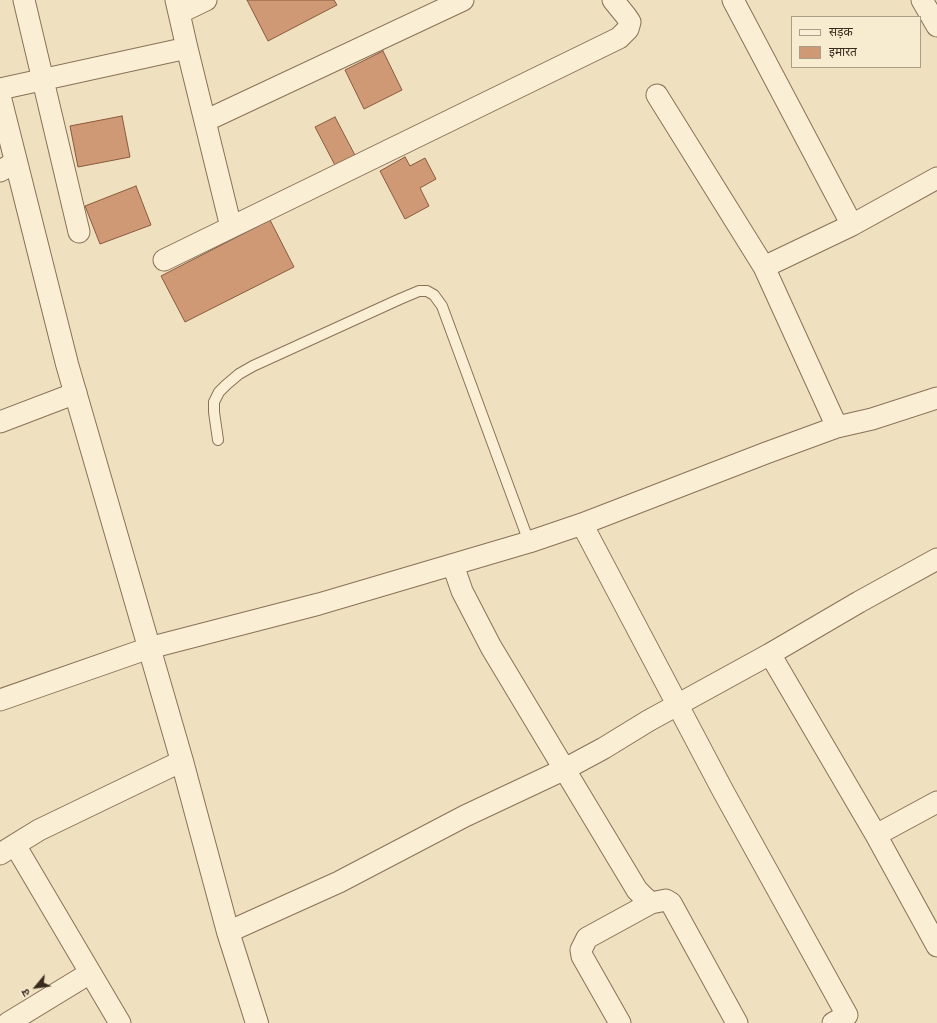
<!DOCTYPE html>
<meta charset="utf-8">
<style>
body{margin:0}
#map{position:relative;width:937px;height:1023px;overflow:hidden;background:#efe1c0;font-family:"PT Serif","Noto Sans Devanagari",serif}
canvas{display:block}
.legend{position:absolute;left:791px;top:16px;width:130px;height:52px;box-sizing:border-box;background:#f7ebd0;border:1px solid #ab9e88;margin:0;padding:5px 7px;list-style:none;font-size:12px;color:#382a1c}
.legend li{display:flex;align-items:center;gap:8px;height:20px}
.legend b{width:20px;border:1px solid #ab9e88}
.north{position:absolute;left:16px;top:967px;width:40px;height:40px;-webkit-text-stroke:3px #f7ebd0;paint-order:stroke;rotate:241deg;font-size:11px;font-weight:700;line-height:16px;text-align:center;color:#382a1c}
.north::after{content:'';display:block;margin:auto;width:14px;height:18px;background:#382a1c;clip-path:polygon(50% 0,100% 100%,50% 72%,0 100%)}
</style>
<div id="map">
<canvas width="937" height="1023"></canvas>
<ul class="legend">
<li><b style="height:5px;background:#faeed4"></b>सड़क</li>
<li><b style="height:11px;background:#cf9975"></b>इमारत</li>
</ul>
<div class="north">उ</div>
</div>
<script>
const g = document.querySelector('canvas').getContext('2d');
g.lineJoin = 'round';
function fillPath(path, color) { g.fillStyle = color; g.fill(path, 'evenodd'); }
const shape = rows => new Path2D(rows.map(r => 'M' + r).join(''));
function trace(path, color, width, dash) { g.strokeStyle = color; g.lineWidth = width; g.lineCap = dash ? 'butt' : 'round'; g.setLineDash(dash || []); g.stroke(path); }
const building = shape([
 [247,0,334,0,337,5,268,41,247,0],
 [383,51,402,90,364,109,345,70,383,51],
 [122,116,130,157,78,167,70,126,122,116],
 [335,117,357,159,337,169,315,127,335,117],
 [405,157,410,166,425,158,436,179,420,188,429,206,405,219,380,171,405,157],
 [136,186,151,225,100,244,85,206,136,186],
 [270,220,294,267,185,322,161,276,270,220]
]);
fillPath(building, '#cf9975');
trace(building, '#895a3c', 1);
const service = shape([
 [218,440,214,412,214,402,219,392,226,385,239,374,253,366,400,299,419,291,427,291,434,295,442,306,529,542]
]);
const minor = shape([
 [24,0,79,232],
 [176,0,187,48,231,227],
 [733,0,852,225],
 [922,0,937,26],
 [179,13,206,0],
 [0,89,187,48],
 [657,95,764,267,837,427],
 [205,121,463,0],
 [0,171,16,162],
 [164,260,619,38,628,29,630,22,626,16,613,0],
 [764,267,852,225,937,178],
 [0,422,76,393],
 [582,524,723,791,847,1015,833,1023],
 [453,565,462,591,491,647,637,890,644,897,651,903,666,900,671,903,737,1023],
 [770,654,876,835,937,946],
 [0,700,149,648,319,604,529,542,582,524,766,453,837,427,872,419,937,398],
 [876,835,937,802],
 [15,845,120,1023],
 [0,854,39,830,182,761],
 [228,932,339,882,465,816,565,769,604,748,648,721,770,654,859,602,937,559],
 [8,1023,90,973],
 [620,1023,582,956,581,950,587,938,651,903]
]);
const tertiary = shape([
 [0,98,67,364,182,761,228,932,257,1023]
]);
trace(service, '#897157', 12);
trace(minor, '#897157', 23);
trace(tertiary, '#897157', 24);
trace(service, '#faeed4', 10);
trace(minor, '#faeed4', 21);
trace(tertiary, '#faeed4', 22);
</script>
